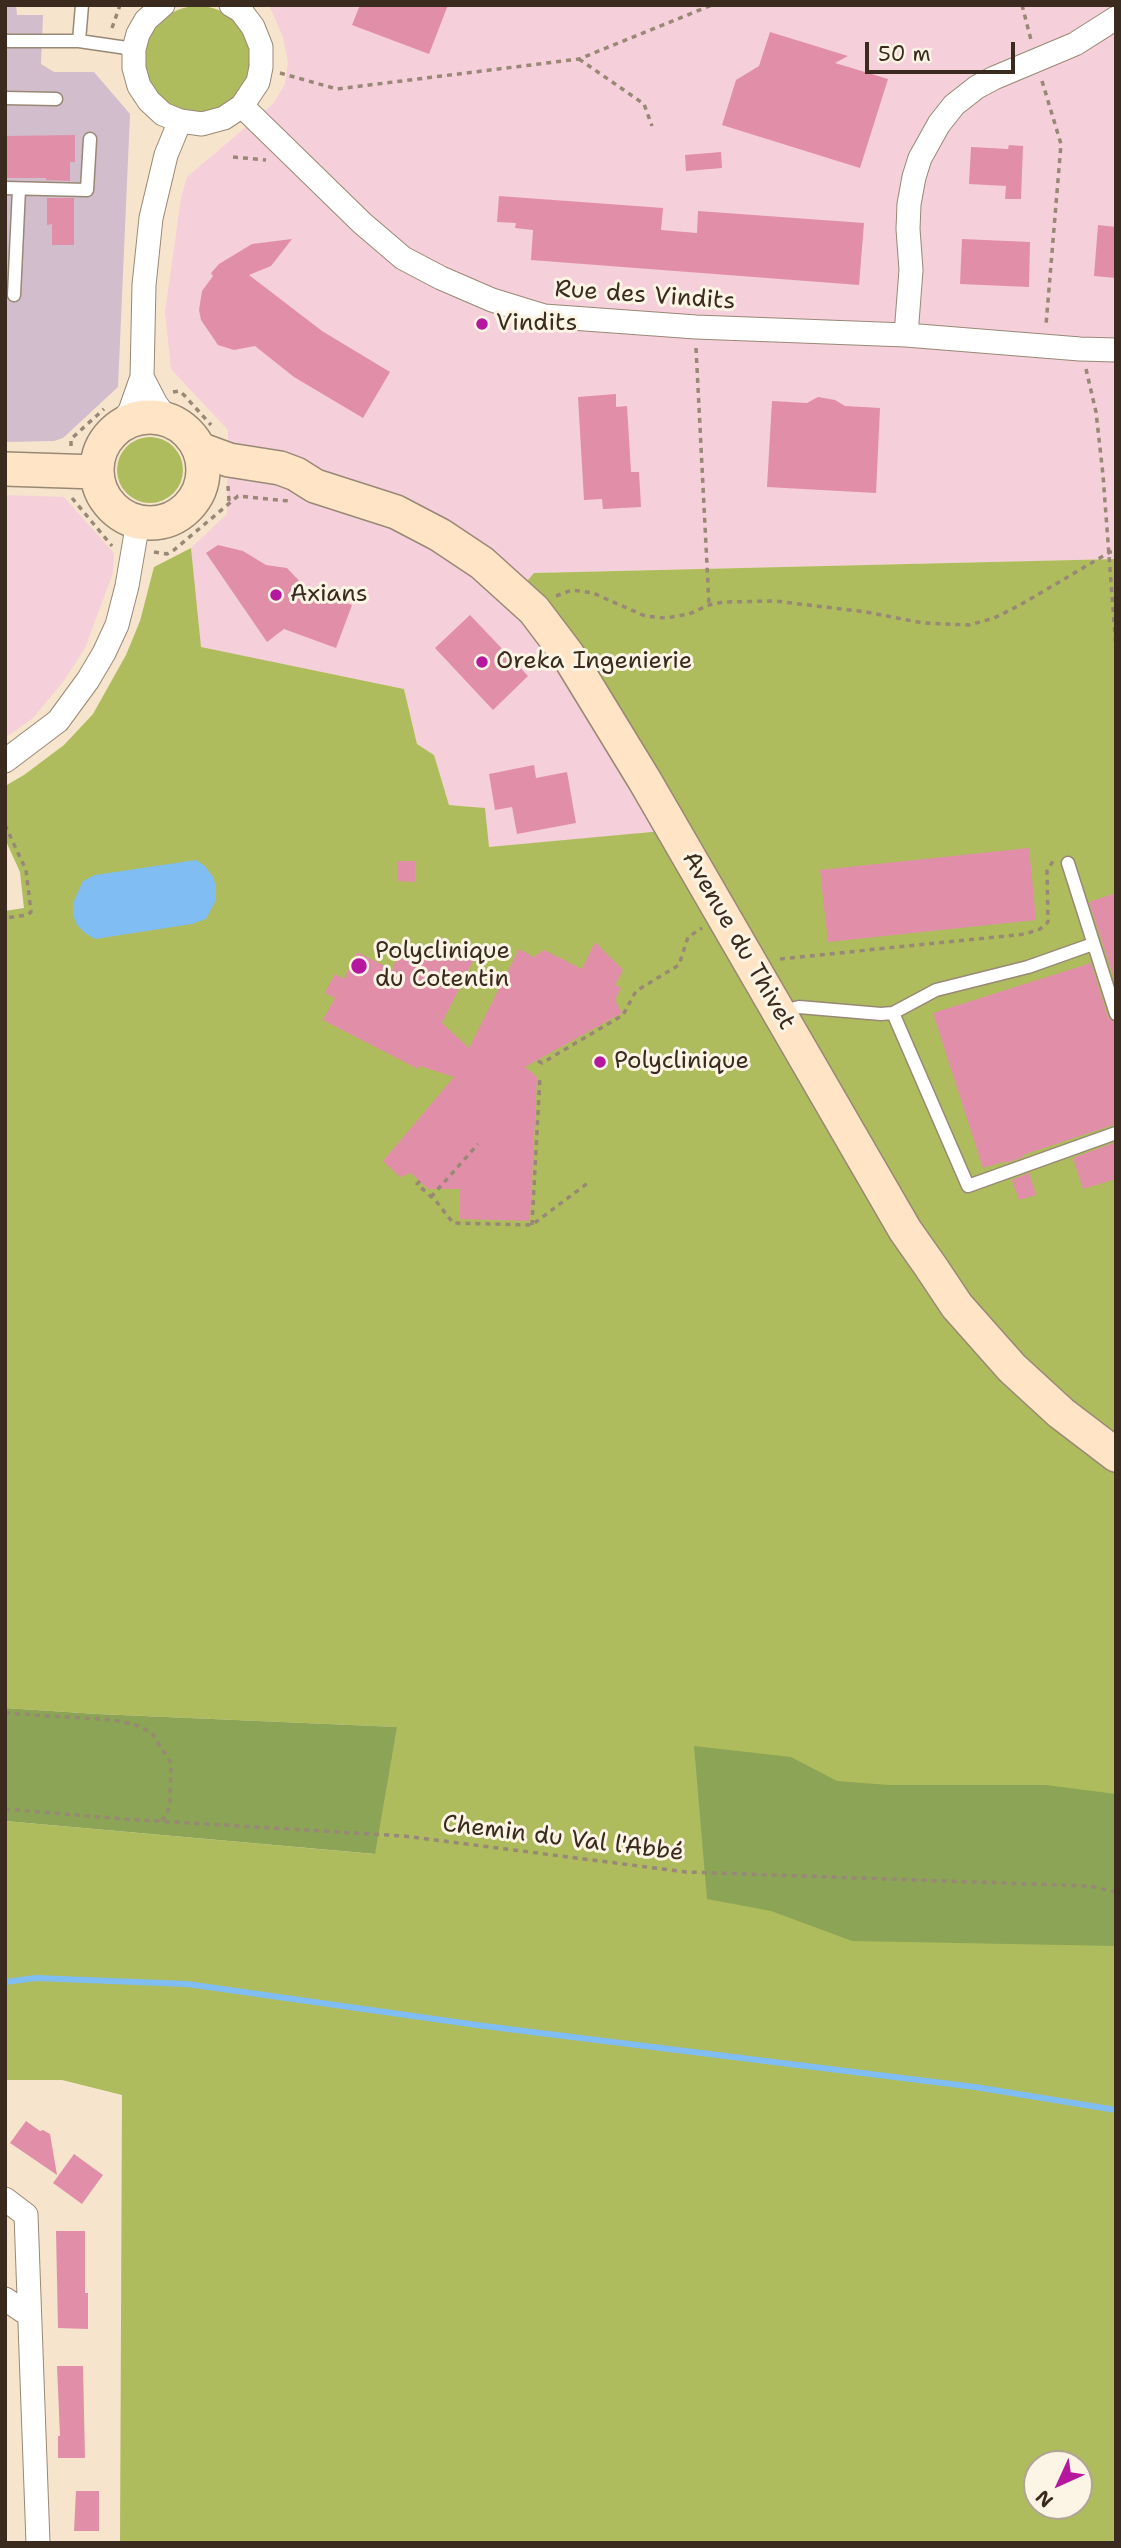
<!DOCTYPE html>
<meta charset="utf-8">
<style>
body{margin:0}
#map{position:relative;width:1121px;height:2548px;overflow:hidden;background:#f6e5cc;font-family:"Shantell Sans",sans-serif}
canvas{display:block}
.frame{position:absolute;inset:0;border:7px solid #3b2a1e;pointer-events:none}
.north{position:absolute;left:1023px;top:2450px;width:70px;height:70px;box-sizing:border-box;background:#fcf5e5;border:2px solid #afa495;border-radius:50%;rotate:225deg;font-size:19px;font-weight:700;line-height:28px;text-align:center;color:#3b2a1e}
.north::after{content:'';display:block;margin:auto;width:24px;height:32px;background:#b5179e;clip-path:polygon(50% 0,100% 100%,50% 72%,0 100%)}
.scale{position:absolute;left:865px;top:42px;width:150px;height:32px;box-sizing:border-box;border:4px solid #3b2a1e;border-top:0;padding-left:9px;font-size:21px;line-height:24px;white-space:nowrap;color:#3b2a1e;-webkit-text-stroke:5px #fcf5e5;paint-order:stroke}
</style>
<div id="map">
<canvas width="1121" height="2548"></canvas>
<div class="frame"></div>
<div class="north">N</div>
<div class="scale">50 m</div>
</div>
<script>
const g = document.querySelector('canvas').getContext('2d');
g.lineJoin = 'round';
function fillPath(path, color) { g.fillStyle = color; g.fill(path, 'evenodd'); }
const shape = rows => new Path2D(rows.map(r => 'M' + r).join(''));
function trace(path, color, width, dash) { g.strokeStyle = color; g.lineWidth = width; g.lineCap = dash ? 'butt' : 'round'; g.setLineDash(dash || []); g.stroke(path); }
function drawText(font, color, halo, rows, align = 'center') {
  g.font = font + ' "Shantell Sans",sans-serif'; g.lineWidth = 6; g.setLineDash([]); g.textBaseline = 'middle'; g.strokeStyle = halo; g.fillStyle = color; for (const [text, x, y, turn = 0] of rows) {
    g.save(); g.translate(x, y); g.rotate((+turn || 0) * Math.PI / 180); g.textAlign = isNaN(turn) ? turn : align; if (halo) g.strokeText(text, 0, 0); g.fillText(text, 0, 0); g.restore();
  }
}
fillPath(shape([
 [269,5,1116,5,1116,559,534,573,673,830,639,833,753,1039,5,911,24,908,20,872,479,807,449,805,434,755,417,744,404,689,200,647,191,548,227,514,228,430,171,369,165,312,181,198,187,177,273,104,285,84,288,62,283,37],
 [5,495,64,497,114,553,113,573,85,648,63,682,33,718,5,738]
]), '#f5cfd9');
fillPath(shape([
 [5,5,16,5,17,15,43,15,41,64,54,72,94,72,130,114,118,387,63,438,54,441,5,442]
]), '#d1bdcb');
fillPath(shape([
 '145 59a53 53 0 1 1 106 0a53 53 0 1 1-106 0Z',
 '117 470a33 33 0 1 1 66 0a33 33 0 1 1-66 0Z',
 [191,548,201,647,404,689,417,744,434,755,449,805,485,808,489,847,673,830,517,593,534,573,1116,559,1116,2543,120,2543,122,2095,62,2080,5,2080,5,1821,374,1854,396,1727,97,1714,5,1708,5,911,24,908,20,872,5,839,5,786,24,775,64,745,93,714,126,655,140,621,154,567],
 [1037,2464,1079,2464,1079,2506,1037,2506]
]), '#afbc5e');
fillPath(shape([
 [5,1708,97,1714,397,1727,375,1854,5,1821],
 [694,1746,791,1757,837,1781,889,1785,1046,1785,1116,1794,1116,1946,852,1941,771,1911,707,1899]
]), '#8ba455');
fillPath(shape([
 [196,860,205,866,213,877,216,887,216,900,206,919,192,924,95,939,85,933,77,925,73,915,73,903,83,881,95,875]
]), '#80bdf3');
trace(shape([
 [5,1982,36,1978,187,1984,484,2026,975,2087,1116,2110]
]), '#80bdf3', 6);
fillPath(shape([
 [360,5,448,5,429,54,352,25],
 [770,32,848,56,835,63,888,79,860,168,722,125,736,80,759,66],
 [75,135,75,162,70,162,70,181,46,180,46,178,5,178,5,136],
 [1009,145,1023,146,1021,199,1005,199,1006,186,969,184,971,147,1008,149],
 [721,152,722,168,686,171,685,155],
 [499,196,663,208,661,230,697,233,698,211,864,223,859,285,531,260,533,230,515,228,516,223,497,222],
 [47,198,74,198,74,245,52,245,52,224,47,225],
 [1098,225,1116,227,1116,278,1094,276],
 [292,239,271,266,249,275,322,331,390,372,363,418,294,377,255,346,234,350,218,345,201,320,199,310,202,291,213,276,211,273,219,264,252,244],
 [962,239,1030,242,1029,287,960,284],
 [616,394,616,407,627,406,631,472,639,472,641,507,603,509,602,499,584,500,578,397],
 [818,397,835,400,845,406,880,408,876,493,767,487,772,401,807,403],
 [218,545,243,551,266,565,287,568,305,587,352,605,336,648,284,629,267,642,206,553],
 [470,615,528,676,493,710,435,648],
 [534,765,536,778,567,772,576,823,517,834,512,807,495,810,489,774],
 [1029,848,1036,920,828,942,820,870],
 [398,861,415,861,415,882,398,881],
 [1116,893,1116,984,1089,902],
 [595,942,623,970,615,985,621,988,615,1000,622,1013,525,1067,537,1077,530,1221,460,1219,460,1189,428,1189,411,1173,400,1177,383,1161,454,1077,420,1066,418,1069,323,1020,335,998,325,993,335,974,344,979,357,952,393,970,398,947,473,948,475,957,442,1023,469,1048,519,949,534,957,544,950,582,969],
 [1091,963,1108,1017,1116,1023,1116,1124,1023,1155,1024,1157,1006,1163,1006,1161,983,1168,933,1013],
 [1116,1142,1116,1179,1083,1189,1073,1158],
 [1029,1173,1036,1195,1019,1200,1012,1180],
 [26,2121,40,2131,43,2130,50,2134,57,2175,10,2143],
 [74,2154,103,2175,82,2204,53,2183],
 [56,2231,85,2231,85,2293,88,2293,88,2329,58,2328],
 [57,2366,83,2366,85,2458,58,2458,58,2436,60,2436],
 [76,2491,99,2491,99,2531,74,2531]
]), '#e18fa9');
const service = shape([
 [5,41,79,41,134,49],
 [79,41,82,5],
 [5,98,56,99],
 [5,188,87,190,90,139],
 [14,295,19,189],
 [1068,863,1116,1014],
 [780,1012,799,1007,881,1014,893,1013,936,990,1028,967,1093,944],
 [893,1013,968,1186,1116,1133]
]);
const minor = shape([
 [163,5,146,20,138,34,134,49,134,68,139,86,149,101,163,114,180,121,202,124,224,118,242,106,258,82,261,67,261,47,253,27,241,11,231,5],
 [242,106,362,223,403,258,441,278,492,300,544,316,696,327,906,335,1080,349,1116,350],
 [906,335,911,270,908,229,909,204,914,177,920,158,939,124,954,105,977,87,994,78,1075,44,1116,18],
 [168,420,156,404,142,377,144,285,151,218,166,155,180,121],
 [120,425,130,411,142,377],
 [5,761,58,721,88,680,104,653,117,625,127,586,138,522],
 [5,2199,26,2215,38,2543],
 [5,2299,29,2315]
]);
const secondary = shape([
 '97 470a53 53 0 1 1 106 0a53 53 0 1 1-106 0Z',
 [199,449,229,460,280,468,296,474,315,486,396,512,440,535,482,563,534,610,568,655,645,781,905,1230,931,1267,957,1306,1012,1368,1061,1413,1116,1455],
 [5,469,96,472]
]);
trace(service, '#988875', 15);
trace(minor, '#988875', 25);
trace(secondary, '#988875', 36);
trace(shape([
 [1022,5,1031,40],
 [112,28,120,5],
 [579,59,644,104,652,126],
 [280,73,337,89,579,59,712,5],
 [1042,81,1061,144,1046,325],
 [233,157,266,160],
 [696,348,709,605],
 [1086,369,1096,412,1103,475,1116,649],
 [173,392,179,391,184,395,211,425],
 [71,446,71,439,104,409],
 [228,486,229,501],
 [72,498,112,546],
 [154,552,167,554,174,550,238,496,289,501],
 [556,596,572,590,593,593,645,616,666,618,689,614,709,605,723,602,775,601,866,612,923,623,969,625,994,618,1020,605,1110,552,1116,552],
 [5,825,26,870,31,912,27,915,5,918],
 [780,959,1025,934,1040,929,1048,922,1047,871,1053,861],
 [538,1061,542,1063,623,1015,636,991,679,965,688,937,702,928],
 [420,1181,417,1184,436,1201,453,1223,532,1225,589,1182],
 [431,1197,478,1144],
 [532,1225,540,1076],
 [5,1713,114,1720,136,1725,152,1733,171,1763,170,1801,167,1815,161,1821],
 [5,1809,125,1819,404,1836,686,1872,1090,1886,1116,1892]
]), '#988875', 3.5, [5, 5]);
trace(service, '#fff', 12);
trace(minor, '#fff', 23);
trace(secondary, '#ffe4c6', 33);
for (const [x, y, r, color] of [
 [482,324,7,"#b5179e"],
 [276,595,7,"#b5179e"],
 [482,662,7,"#b5179e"],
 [359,966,9,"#b5179e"],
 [600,1062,7,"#b5179e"]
]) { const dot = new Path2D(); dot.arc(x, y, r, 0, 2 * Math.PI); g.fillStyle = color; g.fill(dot); trace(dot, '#fcf5e5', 2.5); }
drawText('24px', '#3b2a1e', '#fcf5e5', [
 ["Rue des Vindits",645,296,4],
 ["Avenue du Thivet",738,941,60],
 ["Chemin du Val l'Abbé",563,1839,7]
]);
drawText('24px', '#3b2a1e', '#fcf5e5', [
 ["Vindits",496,324],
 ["Axians",290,595],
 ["Oreka Ingenierie",496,662],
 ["Polyclinique",375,952],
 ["du Cotentin",375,980],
 ["Polyclinique",614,1062]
], 'left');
</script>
